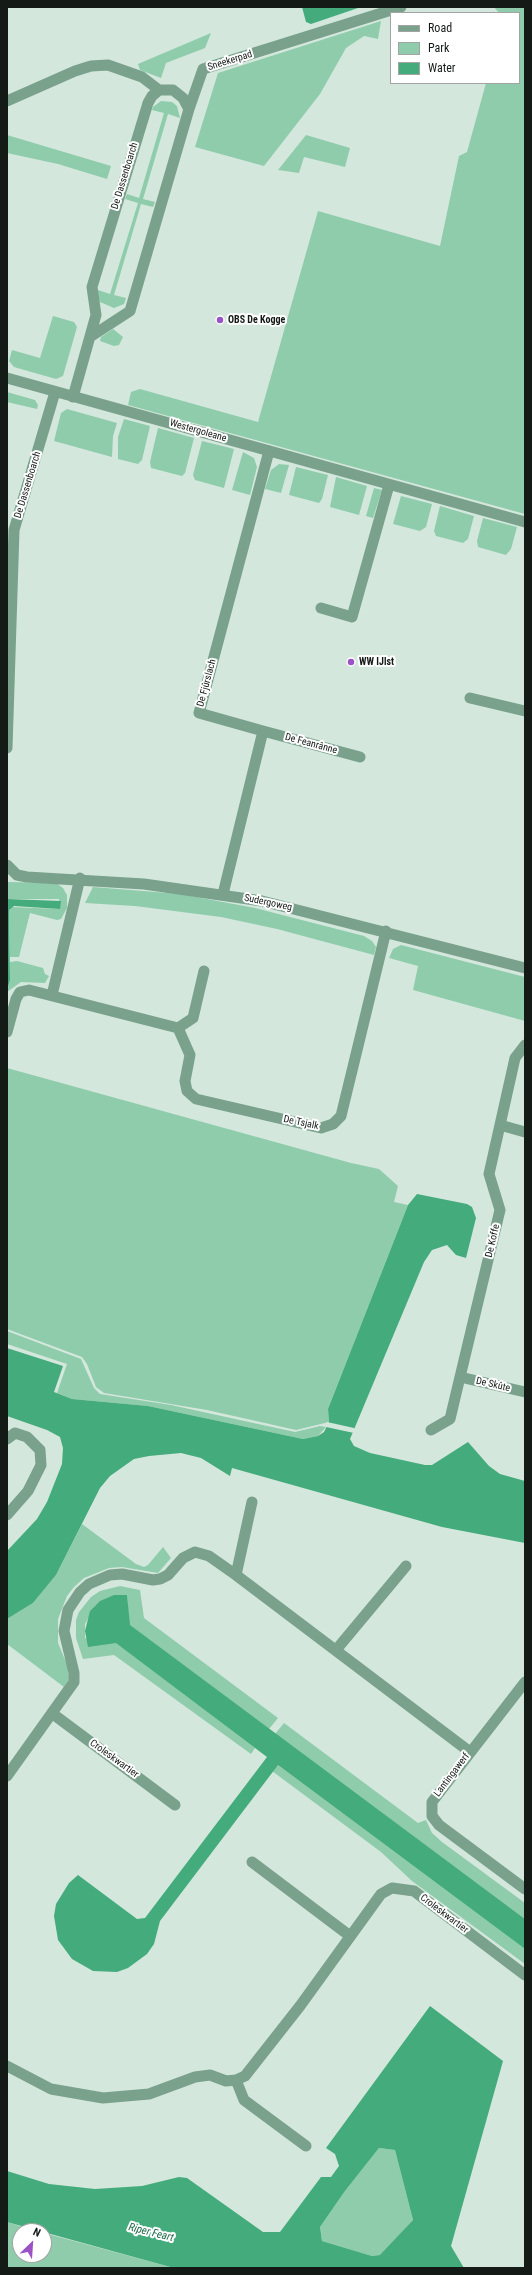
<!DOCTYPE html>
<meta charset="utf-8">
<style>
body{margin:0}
#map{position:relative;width:532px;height:2275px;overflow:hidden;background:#d4e7dc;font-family:"Roboto Condensed",sans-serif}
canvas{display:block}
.frame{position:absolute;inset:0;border:8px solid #141b17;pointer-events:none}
.legend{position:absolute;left:390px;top:12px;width:130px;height:72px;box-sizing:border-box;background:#fff;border:1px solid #a1a4a2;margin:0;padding:5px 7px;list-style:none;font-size:12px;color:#141b17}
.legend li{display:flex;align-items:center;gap:8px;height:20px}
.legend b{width:20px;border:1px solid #a1a4a2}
.north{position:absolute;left:12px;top:2223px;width:40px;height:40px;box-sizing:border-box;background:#fff;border:1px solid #a1a4a2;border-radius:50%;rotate:25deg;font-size:11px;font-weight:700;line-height:16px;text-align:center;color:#141b17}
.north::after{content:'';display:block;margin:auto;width:14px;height:18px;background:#9b52c5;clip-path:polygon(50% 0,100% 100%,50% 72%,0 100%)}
</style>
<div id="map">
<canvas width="532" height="2275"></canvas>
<div class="frame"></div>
<ul class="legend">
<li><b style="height:5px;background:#79a18c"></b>Road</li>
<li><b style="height:11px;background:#8eccac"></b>Park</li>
<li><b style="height:11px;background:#43ab7c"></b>Water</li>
</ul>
<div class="north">N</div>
</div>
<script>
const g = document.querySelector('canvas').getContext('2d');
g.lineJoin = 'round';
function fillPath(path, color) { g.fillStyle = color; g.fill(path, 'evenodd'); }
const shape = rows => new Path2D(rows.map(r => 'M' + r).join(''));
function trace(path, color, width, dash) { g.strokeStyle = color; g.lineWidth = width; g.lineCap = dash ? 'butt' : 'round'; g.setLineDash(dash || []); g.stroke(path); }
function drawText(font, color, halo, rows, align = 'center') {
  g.font = font + ' "Roboto Condensed",sans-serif'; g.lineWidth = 4; g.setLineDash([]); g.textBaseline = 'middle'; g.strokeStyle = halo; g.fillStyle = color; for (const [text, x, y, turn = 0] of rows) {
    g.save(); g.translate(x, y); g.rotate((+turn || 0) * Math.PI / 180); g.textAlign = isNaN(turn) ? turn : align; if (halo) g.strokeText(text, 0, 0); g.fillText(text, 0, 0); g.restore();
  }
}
fillPath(shape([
 [494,7,523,7,525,10,525,514,128,405,131,392,140,389,258,422,318,211,440,246,459,156,467,152,486,83,519,83,519,13,499,13],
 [381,21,378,39,364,36,346,48,320,94,264,166,195,147,218,73],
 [211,33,205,48,166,63,161,78,140,70,138,64],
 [161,101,172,102,177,106,180,118,168,114,143,199,155,202,153,207,141,204,114,295,126,298,124,304,114,308,100,302,97,295,98,290,110,294,138,203,125,199,127,194,139,198,164,113,152,110,153,107],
 [7,135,111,166,107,179,58,164,7,153],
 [306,135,350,148,345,167,304,157,299,173,278,170],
 [53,316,74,322,77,327,63,376,56,379,14,367,9,361,12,350,40,358],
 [113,329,123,337,119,345,114,346,100,341,101,337],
 [7,392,35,400,38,405,37,409,7,402],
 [67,409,117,423,113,436,112,457,54,441,61,413],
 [124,419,150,426,142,460,138,464,118,459,118,437],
 [158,428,194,438,185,473,182,476,151,468,150,462],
 [202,441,234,449,224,488,195,480,193,475],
 [243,452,254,458,257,467,250,495,232,490],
 [279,464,289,465,281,493,265,489,271,470],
 [296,467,328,475,322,499,319,503,289,495],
 [336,477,367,486,359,515,330,507],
 [374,488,382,490,373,518,366,516],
 [401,496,432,504,426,527,420,531,393,524],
 [440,506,474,516,468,539,463,543,436,536,434,531],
 [483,518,517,527,511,549,506,555,478,547,477,541],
 [7,882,56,883,63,888,67,895,67,908,61,919,57,920,30,913,19,957,10,957,9,910,11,907,60,909,59,899,7,899],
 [93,887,180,894,255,908,364,936,372,941,376,947,374,955,277,929,221,917,135,906,85,903],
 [401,945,525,977,525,1021,413,990,418,966,389,958,393,949],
 [17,961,43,968,45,974,49,976,45,983,21,982,7,992,10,980,10,962],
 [7,1068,351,1163,379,1169,398,1186,394,1202,408,1205,328,1409,329,1422,296,1430,207,1410,104,1393,96,1387,87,1364,82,1357,7,1329],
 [7,1331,81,1359,94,1388,100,1394,171,1405,295,1432,320,1426,326,1427,318,1436,303,1439,148,1406,72,1399,57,1393,67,1364,7,1344],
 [82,1524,136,1564,144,1567,148,1565,163,1547,171,1558,158,1573,122,1567,109,1568,84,1578,74,1587,67,1596,58,1619,58,1643,68,1667,69,1679,64,1687,7,1644,7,1619,33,1603,56,1575],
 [120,1586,140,1590,144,1618,278,1718,269,1729,129,1625,127,1595,107,1598,95,1606,85,1624,85,1638,116,1642,255,1748,251,1754,114,1655,83,1659,76,1638,76,1620,79,1612,91,1597,100,1591],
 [284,1723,418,1823,426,1820,432,1833,442,1842,525,1903,525,1919,275,1734],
 [278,1765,525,1949,525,1964,412,1881,381,1852,272,1771],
 [379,2148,395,2150,413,2220,381,2255,372,2256,322,2241,320,2227,345,2191],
 [7,2222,36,2231,20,2231,20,2255,44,2255,44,2233,174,2268,7,2268]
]), '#8eccac');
fillPath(shape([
 [302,7,361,7,311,24,306,22],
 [7,899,61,901,60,909,14,906,9,910,10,980,7,991],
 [417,1194,467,1204,472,1207,476,1218,466,1258,456,1255,447,1245,432,1250,424,1262,350,1439,354,1446,370,1453,425,1465,432,1465,468,1442,489,1466,500,1474,525,1481,525,1543,442,1527,232,1468,230,1476,201,1458,181,1453,149,1456,134,1459,110,1476,100,1488,56,1575,33,1603,7,1619,7,1551,37,1519,47,1502,62,1464,63,1448,60,1437,47,1430,7,1416,7,1348,63,1366,54,1392,72,1399,148,1406,303,1439,318,1436,324,1432,329,1422,328,1409,408,1205],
 [114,1595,127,1595,130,1625,525,1919,525,1949,278,1765,160,1921,154,1944,147,1954,128,1968,117,1972,93,1971,72,1959,58,1940,54,1916,56,1904,69,1883,78,1875,137,1919,145,1918,267,1757,116,1643,88,1647,85,1631,90,1611,100,1601],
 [430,2006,503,2061,451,2246,464,2268,174,2268,7,2222,7,2171,49,2184,95,2189,142,2186,179,2177,187,2178,263,2232,280,2232,321,2177,331,2177,339,2166,335,2154,326,2148],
 [379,2148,395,2150,413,2220,380,2255,372,2256,322,2241,320,2227,345,2191]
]), '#43ab7c');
fillPath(shape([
 [327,1422,354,1428,356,1430,354,1433,326,1427,325,1426]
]), '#d4e7dc');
trace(shape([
 [7,101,75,71,91,66,108,65,142,77,159,90,173,90,183,98,189,109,203,69,401,7],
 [90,337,130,311,189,109],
 [73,397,96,315,92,287,148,103,152,96,159,90],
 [321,608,352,617,389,485],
 [470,698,525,711],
 [263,731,360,757],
 [7,748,14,530,55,392],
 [7,865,17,875,27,877,144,884,262,901,525,968],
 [223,894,263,731,199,713,269,451],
 [52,995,80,878],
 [178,1028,193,1018,204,971],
 [7,1032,16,999,20,992,29,990,178,1028,190,1055,185,1081,187,1091,196,1099,321,1128,333,1124,341,1116,386,931],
 [500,1125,525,1132],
 [460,1377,525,1392],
 [431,1430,450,1419,460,1377,500,1210,489,1174,515,1058,525,1045],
 [7,1439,15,1433,27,1437,40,1450,41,1465,28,1491,7,1515],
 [236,1575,252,1502],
 [336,1650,406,1566],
 [525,1682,432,1802,432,1816,439,1825,525,1889],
 [53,1714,175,1805],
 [7,1776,74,1682,74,1673,64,1631,68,1610,80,1592,89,1584,110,1575,122,1574,153,1580,160,1579,168,1575,183,1558,195,1552,209,1556,236,1575,470,1752],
 [252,1862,350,1936],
 [7,2066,51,2089,103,2098,149,2094,195,2077,210,2075,226,2081,236,2080,245,2076,300,2006,381,1894,392,1888,414,1891,525,1975],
 [236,2080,244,2100,306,2146]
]), '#79a18c', 11);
trace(shape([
 [7,378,525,522]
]), '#79a18c', 11);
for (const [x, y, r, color] of [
 [220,320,4,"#9b52c5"],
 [351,662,4,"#9b52c5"]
]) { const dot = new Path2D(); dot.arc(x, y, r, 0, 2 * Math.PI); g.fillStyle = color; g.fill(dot); trace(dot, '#fff', 1.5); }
drawText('10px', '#141b17', '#fff', [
 ["Sneekerpad",230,61,-17],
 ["De Dassenboarch",125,176,-73],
 ["Westergoleane",198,431,16],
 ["De Dassenboarch",28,485,-73],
 ["De Fjûrslach",207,683,-75],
 ["De Feanrânne",311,744,15],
 ["Sudergoweg",268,903,12],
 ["De Tsjalk",301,1123,12],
 ["De Koffe",493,1241,-77],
 ["De Skûte",493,1385,13],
 ["Croleskwartier",114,1759,36],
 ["Lantingawerf",452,1775,-53],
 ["Croleskwartier",444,1914,37]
]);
drawText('bold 10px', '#141b17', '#fff', [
 ["OBS De Kogge",228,320],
 ["WW IJlst",359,662]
], 'left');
drawText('italic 11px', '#1b6747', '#fff', [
 ["Riper Feart",151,2233,14]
]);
</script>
